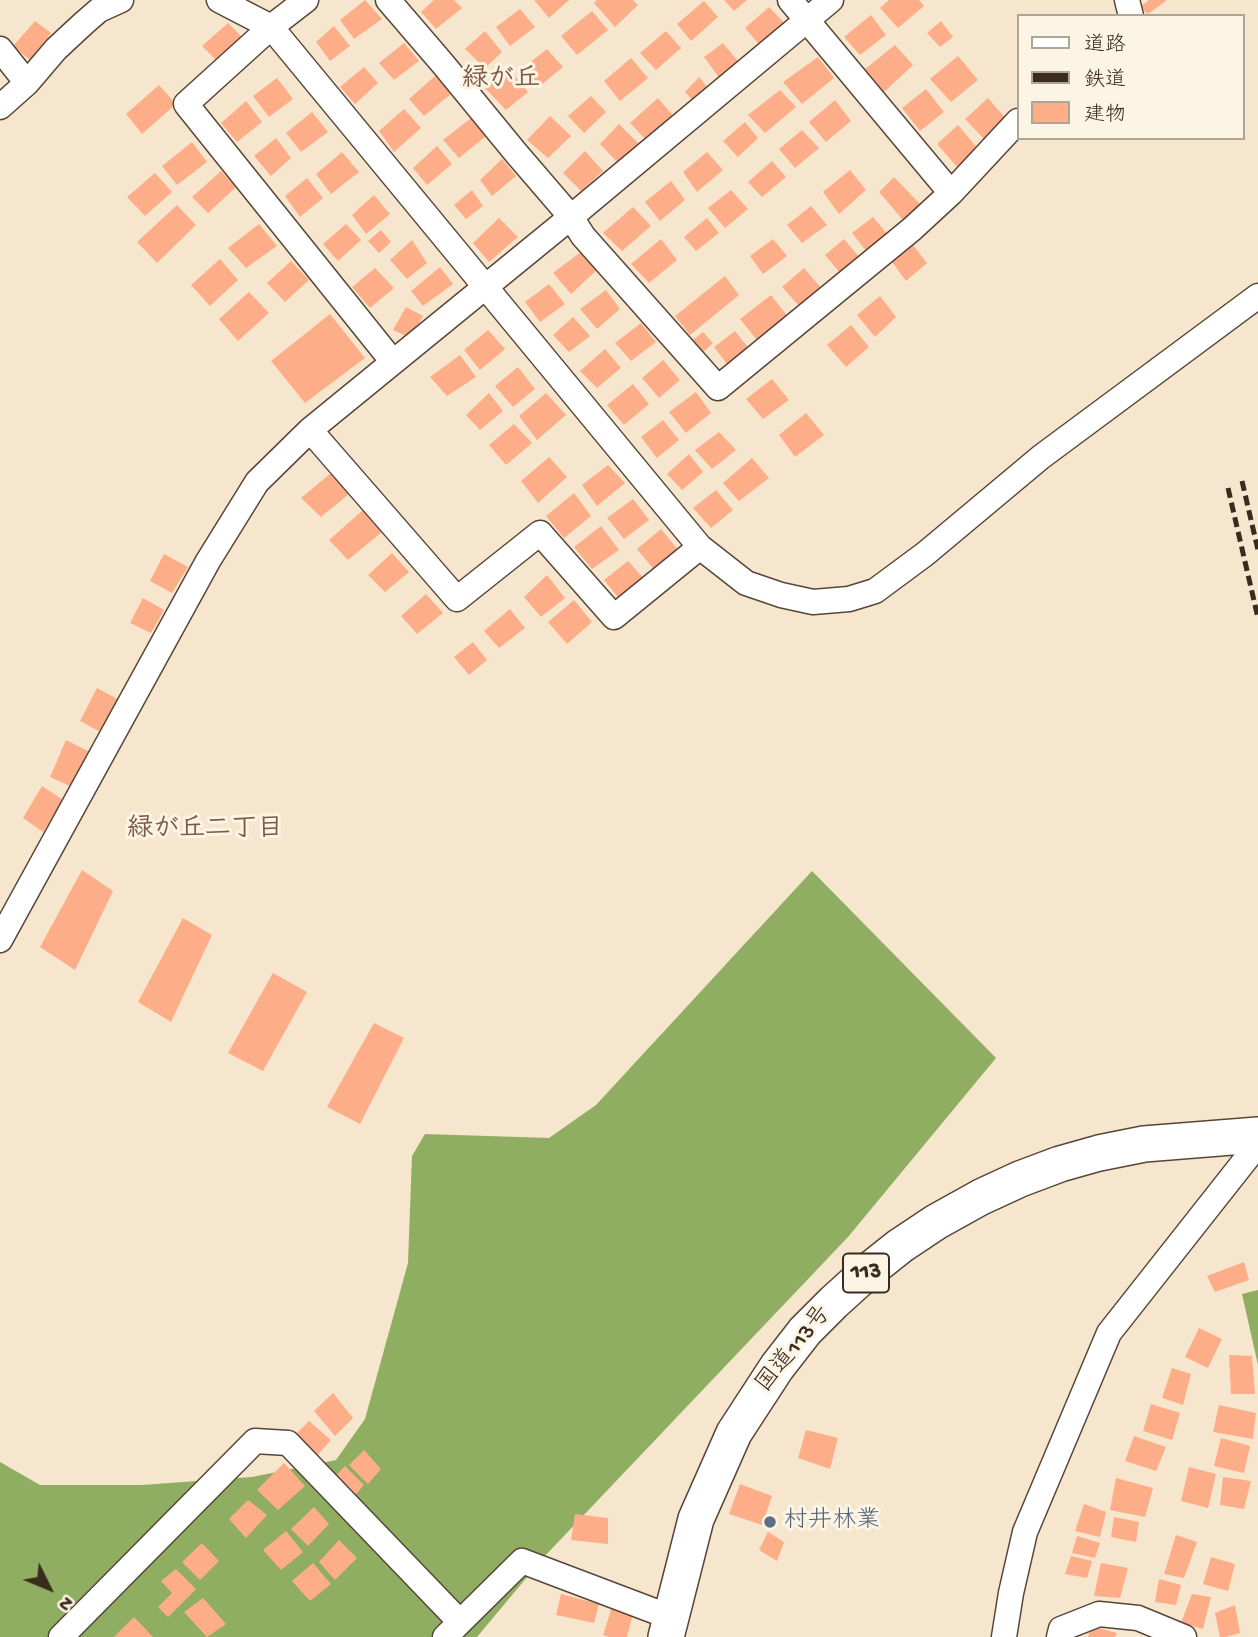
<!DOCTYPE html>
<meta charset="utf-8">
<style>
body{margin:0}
#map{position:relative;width:1258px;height:1637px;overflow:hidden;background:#f6e6cd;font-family:"Gochi Hand","Klee One",sans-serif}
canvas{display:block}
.legend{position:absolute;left:1017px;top:14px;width:228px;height:126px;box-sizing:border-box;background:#fcf5e5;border:2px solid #afa495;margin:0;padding:9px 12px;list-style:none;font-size:21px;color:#3b2a1e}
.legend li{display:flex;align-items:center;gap:14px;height:35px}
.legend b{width:35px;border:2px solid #afa495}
.north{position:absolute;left:14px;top:1553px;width:70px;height:70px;-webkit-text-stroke:5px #fcf5e5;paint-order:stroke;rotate:133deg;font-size:19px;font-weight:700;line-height:28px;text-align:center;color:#3b2a1e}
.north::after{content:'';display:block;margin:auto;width:24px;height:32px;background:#3b2a1e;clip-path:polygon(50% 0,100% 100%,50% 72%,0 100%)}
</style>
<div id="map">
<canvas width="1258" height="1637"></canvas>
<ul class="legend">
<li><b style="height:9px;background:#fff"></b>道路</li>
<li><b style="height:9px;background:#3b2a1e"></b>鉄道</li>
<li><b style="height:19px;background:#fead89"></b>建物</li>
</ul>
<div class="north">N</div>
</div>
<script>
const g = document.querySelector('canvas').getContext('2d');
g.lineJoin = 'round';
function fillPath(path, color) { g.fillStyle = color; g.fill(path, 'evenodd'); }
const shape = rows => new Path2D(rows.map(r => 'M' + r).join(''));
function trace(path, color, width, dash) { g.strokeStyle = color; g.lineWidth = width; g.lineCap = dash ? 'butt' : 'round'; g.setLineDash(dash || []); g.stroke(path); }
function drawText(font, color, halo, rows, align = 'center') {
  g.font = font + ' "Gochi Hand","Klee One",sans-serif'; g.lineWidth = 6; g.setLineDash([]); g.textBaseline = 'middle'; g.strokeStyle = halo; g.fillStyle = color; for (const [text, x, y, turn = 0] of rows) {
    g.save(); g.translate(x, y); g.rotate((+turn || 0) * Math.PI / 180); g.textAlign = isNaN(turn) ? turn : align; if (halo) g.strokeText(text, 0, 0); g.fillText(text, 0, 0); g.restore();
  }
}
fillPath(shape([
 [812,871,996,1058,848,1237,543,1558,477,1637,0,1637,0,1462,40,1485,142,1485,252,1477,336,1460,365,1419,408,1263,412,1156,425,1134,549,1138,596,1105],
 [1258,1290,1258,1365,1242,1294]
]), '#8fae61');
fillPath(shape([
 [365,0,382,19,354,39,340,20],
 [434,0,454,0,462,8,436,29,421,12],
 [534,0,569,0,549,18],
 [597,0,633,0,638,5,615,27,594,3],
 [724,0,747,0,734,11],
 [889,0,919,0,924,6,898,28,880,8],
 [1149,0,1167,0,1148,14,1140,7],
 [704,1,718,17,691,41,677,24],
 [769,7,787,26,762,48,745,28],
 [520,9,535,27,510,46,496,27],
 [592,11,608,30,577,55,561,36],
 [871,15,886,35,860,55,844,37],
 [35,21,51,33,30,60,13,46],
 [941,21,953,37,940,47,927,33],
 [228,23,246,41,220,64,202,46],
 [334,26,350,46,330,61,316,42],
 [485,31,502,52,485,68,465,49],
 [666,31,681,48,656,70,640,53],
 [404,43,419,61,394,80,379,63],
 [723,43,741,65,721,80,704,57],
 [895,45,913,65,883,93,864,70],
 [547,49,563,67,540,86,523,68],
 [958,56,978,80,951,102,930,79],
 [818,57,834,78,802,104,783,82],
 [631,58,648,78,620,101,604,81],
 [364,67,378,83,355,104,340,87],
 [509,69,528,92,506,110,485,88],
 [435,76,451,94,424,116,409,99],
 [699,77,710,90,695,103,685,92],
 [277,78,293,99,269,117,253,96],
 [159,85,176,104,142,134,126,114],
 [926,89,944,112,920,131,902,108],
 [780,90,796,107,765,133,748,115],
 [591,96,606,112,584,133,568,116],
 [658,98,674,117,647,141,630,123],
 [988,98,1007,120,986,141,965,119],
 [835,100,851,121,826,142,809,122],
 [246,101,262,122,237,142,221,123],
 [404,109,421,128,394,152,379,131],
 [312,112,328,132,301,152,286,133],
 [550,116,571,136,548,158,527,140],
 [471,118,486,136,459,158,443,140],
 [745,122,758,138,738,157,723,141],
 [619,124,639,144,618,163,600,144],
 [958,125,978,149,958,168,937,144],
 [802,130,819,148,795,168,779,149],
 [276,138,291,158,271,176,254,156],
 [192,142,207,162,177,185,162,166],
 [437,146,452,164,427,185,413,168],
 [585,151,603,171,581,191,563,173],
 [342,152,359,172,331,194,316,174],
 [707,152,723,170,697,192,683,172],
 [502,159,516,176,492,196,480,180],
 [772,161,786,177,762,197,748,182],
 [850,170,866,190,839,214,823,192],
 [221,171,236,187,208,213,192,197],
 [155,173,172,192,145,216,127,197],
 [894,177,920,204,903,220,879,192],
 [307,178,323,198,300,217,285,196],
 [671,181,685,200,660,221,645,202],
 [472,190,483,206,466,219,454,205],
 [731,190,748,209,725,228,708,208],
 [374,195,390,214,366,234,352,215],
 [177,205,196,225,157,263,137,242],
 [811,206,827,225,802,243,787,225],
 [633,207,651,226,622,251,603,233],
 [873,217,888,235,867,252,852,233],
 [499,218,518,237,489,262,473,243],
 [707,218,719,233,696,251,684,237],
 [259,224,277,246,246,268,228,248],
 [346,224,361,240,338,261,323,244],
 [381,230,391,242,379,253,368,241],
 [661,239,677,260,649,283,631,264],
 [773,239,787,256,763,274,750,256],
 [844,239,860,258,840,273,825,255],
 [412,240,427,263,407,279,390,260],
 [913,245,927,263,906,281,892,262],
 [582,251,598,269,571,294,553,273],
 [220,259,238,280,210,306,191,285],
 [291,261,309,280,285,302,267,283],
 [440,267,453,284,423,306,411,291],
 [375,268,394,288,370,308,352,287],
 [804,268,821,288,799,306,782,287],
 [725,276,739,295,690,335,675,316],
 [549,284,565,304,540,322,525,302],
 [606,290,620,309,597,329,580,309],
 [249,292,269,313,238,341,219,319],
 [771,295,788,317,757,340,740,319],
 [880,296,896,317,875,337,857,315],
 [406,307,423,316,411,338,393,330],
 [330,314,365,358,305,403,271,361],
 [573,317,590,336,569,352,553,335],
 [641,323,656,342,631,361,615,343],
 [851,325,869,347,846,367,827,345],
 [488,330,505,349,480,370,464,350],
 [735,331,750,350,730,368,714,347],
 [703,332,713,343,701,354,690,342],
 [605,349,621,368,597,388,580,371],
 [460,355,476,377,447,396,430,377],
 [663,360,680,380,659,398,642,378],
 [518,367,535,389,513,407,495,386],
 [772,379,789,400,763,419,746,399],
 [633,384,649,404,624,425,607,405],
 [696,392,711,413,686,433,669,412],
 [489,393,503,411,480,430,466,415],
 [546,393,566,415,537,440,519,416],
 [806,413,824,435,795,457,779,435],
 [663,420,679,440,657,458,641,437],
 [514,424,532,443,506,465,489,445],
 [719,432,736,450,712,469,695,450],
 [689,454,703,472,682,490,667,474],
 [549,457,567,477,538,503,521,481],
 [752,458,769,478,739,501,723,483],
 [608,465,625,483,597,506,582,485],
 [331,473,349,494,321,517,301,498],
 [716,490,733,510,711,528,693,508],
 [574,493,591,516,564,538,546,516],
 [633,499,649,520,624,539,607,518],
 [363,510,382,532,348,560,329,540],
 [601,526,619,550,592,569,574,547],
 [661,529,679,551,656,572,637,549],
 [392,553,409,572,385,592,368,575],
 [164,554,188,567,172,593,150,581],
 [628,561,646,581,622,602,604,580],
 [547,575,565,598,541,617,524,597],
 [426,594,443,613,417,634,401,616],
 [143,598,164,610,151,633,130,623],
 [574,600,592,622,567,644,548,622],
 [510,609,525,628,499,648,484,631],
 [473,642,487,660,469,675,454,657],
 [97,688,121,701,104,734,80,721],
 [66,740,90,752,72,787,50,777],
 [42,786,63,800,43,832,23,818],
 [82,870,113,891,75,970,40,947],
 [183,918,212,935,171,1022,138,1002],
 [273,973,307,992,263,1071,228,1053],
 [374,1023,404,1038,360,1124,327,1107],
 [1244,1262,1249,1280,1215,1292,1207,1276],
 [1199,1328,1222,1339,1208,1368,1185,1357],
 [1229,1355,1252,1356,1255,1394,1231,1394],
 [1172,1368,1191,1374,1183,1405,1162,1398],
 [333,1393,353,1418,335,1436,314,1411],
 [1151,1404,1180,1413,1172,1440,1143,1431],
 [1219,1405,1256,1413,1253,1439,1213,1432],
 [309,1421,331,1440,316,1457,295,1435],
 [806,1430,838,1438,830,1469,798,1458],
 [1134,1436,1166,1447,1156,1471,1125,1461],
 [1221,1438,1250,1446,1244,1473,1214,1466],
 [364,1450,381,1469,368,1484,349,1465],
 [284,1463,305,1486,278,1510,257,1490],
 [345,1466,364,1485,352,1499,332,1480],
 [1189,1467,1216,1474,1208,1508,1181,1501],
 [1223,1477,1251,1481,1244,1509,1220,1505],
 [1116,1478,1153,1488,1145,1517,1110,1510],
 [740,1484,772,1496,762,1525,729,1514],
 [248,1500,267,1515,246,1538,229,1519],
 [1084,1504,1106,1512,1100,1537,1075,1531],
 [314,1507,329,1524,308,1546,291,1529],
 [575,1514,608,1518,608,1544,571,1540],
 [1114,1517,1139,1522,1136,1542,1111,1537],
 [286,1531,303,1552,281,1570,263,1550],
 [768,1532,784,1542,777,1561,759,1550],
 [1176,1535,1197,1542,1184,1578,1164,1574],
 [1077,1536,1100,1543,1095,1558,1072,1553],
 [339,1540,357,1558,335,1580,319,1562],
 [202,1543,219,1561,200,1580,182,1562],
 [1071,1556,1092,1561,1087,1578,1065,1574],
 [1211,1557,1235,1564,1228,1591,1203,1584],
 [313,1563,331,1584,310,1601,292,1581],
 [1101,1563,1128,1568,1120,1598,1094,1596],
 [176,1569,196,1589,168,1617,158,1607,172,1593,161,1581],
 [1159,1579,1181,1585,1176,1605,1155,1602],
 [561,1594,599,1604,594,1623,556,1615],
 [1192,1594,1211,1597,1203,1629,1181,1623],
 [203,1598,226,1624,207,1637,184,1612],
 [1235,1605,1240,1633,1226,1637,1220,1637,1215,1613],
 [612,1607,634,1610,627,1637,609,1637,603,1635],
 [134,1617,153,1637,114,1637],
 [1091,1626,1117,1633,1115,1637,1088,1637]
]), '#fead89');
const minor = shape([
 [219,0,271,27,700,547,746,583,781,595,813,602,849,599,875,591,925,554,1041,457,1258,296],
 [306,0,271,27,186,104,393,362],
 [388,0,443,64,516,153,571,217,583,236,718,388,912,229,951,193,1018,121],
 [790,0,951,193],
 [1127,0,1131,16],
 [0,49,27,83],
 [0,107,27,83,56,49,84,23,99,10,121,0],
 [310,430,457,599,540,533,614,617,700,547],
 [0,940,208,561,257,482,310,430,571,217,831,0],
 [61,1637,255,1441,288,1443,460,1622],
 [445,1637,522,1561,670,1617],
 [1004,1637,1011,1593,1025,1532,1109,1333,1258,1144],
 [1059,1637,1061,1629,1099,1614,1138,1618,1184,1637]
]);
const highway = shape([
 [666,1637,696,1519,734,1433,777,1367,805,1331,834,1302,866,1273,900,1246,936,1222,981,1197,1020,1179,1060,1164,1099,1153,1144,1144,1258,1135]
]);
trace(minor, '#574638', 27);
trace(highway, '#574638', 38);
trace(minor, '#fff', 24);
trace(highway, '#fff', 35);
trace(shape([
 [1242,481,1258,550],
 [1228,488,1258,618]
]), '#3b2a1e', 5, [10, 5]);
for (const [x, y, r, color] of [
 [770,1522,7,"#5c6f8a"]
]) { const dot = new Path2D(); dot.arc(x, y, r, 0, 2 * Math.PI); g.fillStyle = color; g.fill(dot); trace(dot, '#fcf5e5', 2.5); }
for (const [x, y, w] of [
 [866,1273,46]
]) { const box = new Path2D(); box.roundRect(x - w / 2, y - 19.5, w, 39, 5); g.fillStyle = '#fcf5e5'; g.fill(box); trace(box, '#3b2a1e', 2); }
drawText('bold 23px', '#3b2a1e', null, [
 ["113",866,1273]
]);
drawText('24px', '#3b2a1e', '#fcf5e5', [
 ["国道113号",795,1350,-51]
]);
drawText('24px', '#4e5e75', '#fcf5e5', [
 ["村井林業",784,1522]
], 'left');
drawText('bold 26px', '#7f5843', '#fcf5e5', [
 ["緑が丘",501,81],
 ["緑が丘二丁目",205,831]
]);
</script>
